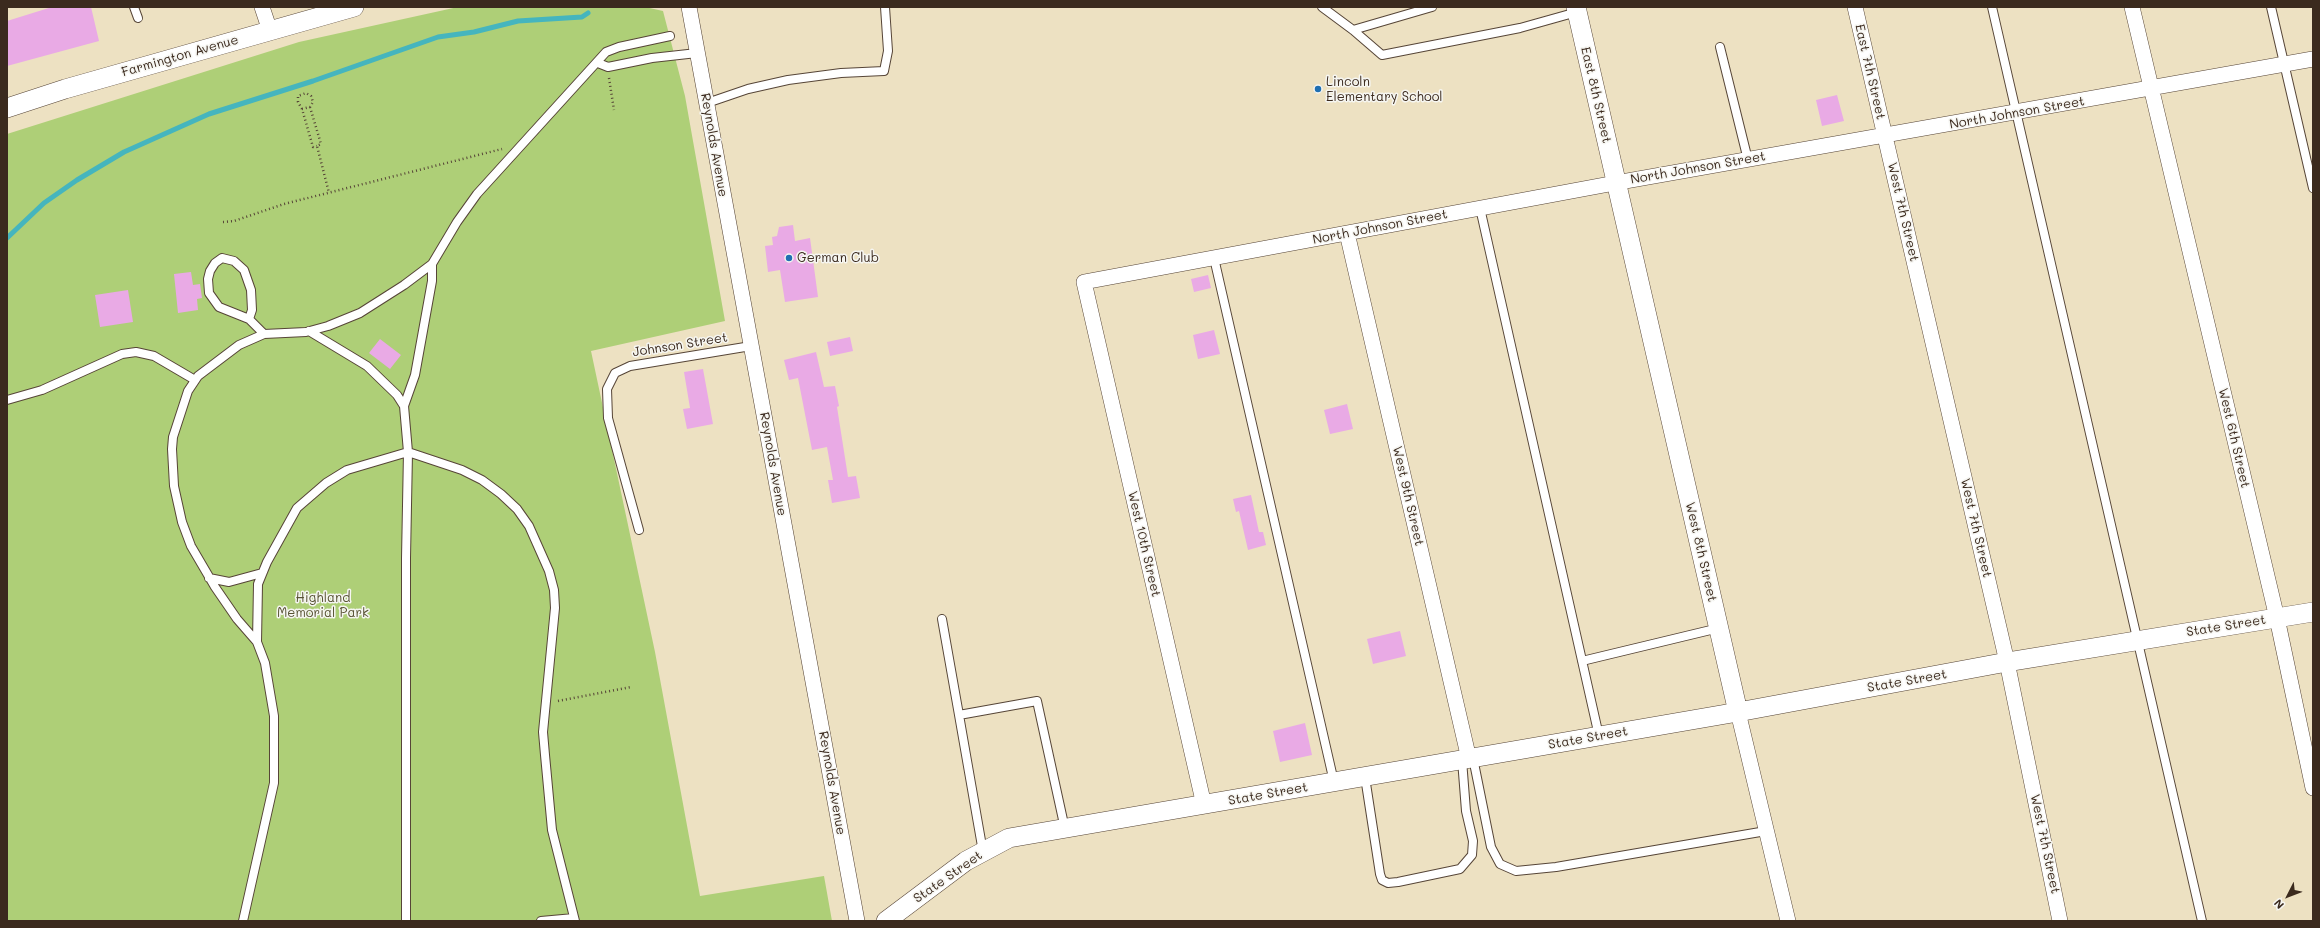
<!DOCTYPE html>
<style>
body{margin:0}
#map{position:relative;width:2320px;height:928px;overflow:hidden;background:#ede1c2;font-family:Mali,sans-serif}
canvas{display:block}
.frame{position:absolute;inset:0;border:8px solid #3b2a1e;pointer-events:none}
.north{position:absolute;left:2268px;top:876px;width:40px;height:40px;-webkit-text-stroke:3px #f6f6f2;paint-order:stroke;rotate:228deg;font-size:11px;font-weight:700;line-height:16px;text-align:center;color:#3b2a1e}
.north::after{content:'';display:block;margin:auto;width:14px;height:18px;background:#3b2a1e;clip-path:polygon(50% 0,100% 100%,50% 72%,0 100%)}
</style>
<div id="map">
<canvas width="2320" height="928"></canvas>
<div class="frame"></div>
<div class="north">N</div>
</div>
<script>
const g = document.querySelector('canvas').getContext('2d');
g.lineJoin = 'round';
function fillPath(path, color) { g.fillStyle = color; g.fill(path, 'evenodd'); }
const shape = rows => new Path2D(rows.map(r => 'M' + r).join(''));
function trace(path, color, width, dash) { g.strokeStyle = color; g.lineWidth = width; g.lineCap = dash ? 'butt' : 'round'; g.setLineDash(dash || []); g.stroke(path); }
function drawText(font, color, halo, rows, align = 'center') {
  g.font = font + ' Mali,sans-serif'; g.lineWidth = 3; g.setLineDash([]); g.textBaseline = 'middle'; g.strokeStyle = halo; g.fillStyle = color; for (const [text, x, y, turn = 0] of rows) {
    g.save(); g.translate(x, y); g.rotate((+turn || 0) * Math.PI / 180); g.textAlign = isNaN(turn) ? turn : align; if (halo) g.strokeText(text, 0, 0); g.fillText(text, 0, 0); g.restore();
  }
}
fillPath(shape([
 [458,7,645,7,663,11,685,96,725,321,591,351,655,652,700,896,824,876,832,921,7,921,7,134,299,42]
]), '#aecf77');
trace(shape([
 [7,238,44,203,77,180,124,152,209,114,313,81,438,37,474,32,518,21,582,17,588,13]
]), '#45b5be', 5);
fillPath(shape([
 [52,7,91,7,99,41,7,66,7,21],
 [1837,95,1844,121,1822,126,1816,100],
 [793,225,795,241,810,238,818,297,785,302,780,270,768,272,765,246,773,245,772,237,777,236,779,227],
 [191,272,193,285,200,284,202,298,197,299,198,310,178,313,174,274],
 [1208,275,1211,288,1194,292,1191,279],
 [128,290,133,322,100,327,95,295],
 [1214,330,1220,354,1198,359,1193,335],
 [850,337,853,351,830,356,827,342],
 [380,339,401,355,390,369,369,353],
 [816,352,824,387,835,386,839,406,837,407,848,477,856,476,860,498,832,503,828,480,833,480,827,447,812,450,798,378,789,380,784,360],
 [703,369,713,424,687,429,683,409,690,408,684,372],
 [1347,404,1353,429,1330,434,1324,410],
 [1251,495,1259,532,1263,532,1266,545,1248,550,1239,511,1236,512,1233,499],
 [1400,631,1406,656,1373,664,1367,639],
 [1305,723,1312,755,1280,762,1273,731]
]), '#e9aae5');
const service = shape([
 [134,7,138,18],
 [1322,7,1353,30,1382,55,1520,28,1577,12],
 [1992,7,2202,921],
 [2271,7,2313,188],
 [1353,30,1432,7],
 [1720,47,1748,160],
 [598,63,608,67,652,58,697,53],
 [707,103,748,89,788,80,841,73,884,71,888,51,885,7],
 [1480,208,1599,736],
 [1214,258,1334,782],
 [432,264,432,281,415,375,404,406,408,452,462,470,482,480,501,494,517,509,529,526,549,571,554,590,555,608,543,732,545,755,552,830,575,921],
 [249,319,219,307,209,293,208,279,210,271,215,263,222,258,234,261,244,270,251,290,252,310,249,319,264,334],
 [309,331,367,366,397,395,404,406],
 [7,400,42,390,122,354,136,352,154,356,195,380],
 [639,530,608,418,607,389,615,373,630,366,751,346],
 [209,578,229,582,262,573],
 [942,619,959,715],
 [257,642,258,584,267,562,297,508,326,483,347,470,408,452,406,558,406,921],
 [1582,661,1719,628],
 [1473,758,1491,847,1500,864,1516,871,1556,867,1766,831],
 [1365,777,1380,874,1382,880,1388,883,1398,882,1460,869,1472,855,1473,841,1466,811,1462,760],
 [983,852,959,715,1037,701,1065,829],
 [243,921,274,783,274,716,265,663,257,642,237,619,215,587,191,546,182,522,174,486,172,449,173,437,188,391,198,376,239,345,264,334,306,332,328,326,360,313,404,285,432,264,457,222,477,194,606,52,619,47,670,36],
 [541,921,574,918]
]);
const minor = shape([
 [262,7,270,31],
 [689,7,857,921],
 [1855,7,2007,662,2060,921],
 [2132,7,2277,618,2313,788],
 [1347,233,1469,759],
 [1738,712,1788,921],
 [1204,805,1084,282,1615,183,2313,59]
]);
const tertiary = shape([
 [1576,7,1738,712],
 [7,108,65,89,354,7],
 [886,921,966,861,1009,838,1738,712,2007,662,2313,612]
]);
trace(service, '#564537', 10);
trace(minor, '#564537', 16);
trace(tertiary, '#564537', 20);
trace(shape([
 [609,78,614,110],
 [310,107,321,144,317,146,329,193],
 [302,109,298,102,298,96,306,93,311,96,313,102,310,107,302,109,313,147,317,146],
 [223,222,234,221,284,204,502,149],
 [558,701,631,687]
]), '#564537', 2.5, [1, 3]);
trace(service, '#fff', 8);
trace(minor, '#fff', 15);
trace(tertiary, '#fff', 19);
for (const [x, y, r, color] of [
 [1318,89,4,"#1f6fb2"],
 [789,258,4,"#1f6fb2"]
]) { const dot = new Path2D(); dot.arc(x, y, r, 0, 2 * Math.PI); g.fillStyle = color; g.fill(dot); trace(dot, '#f6f6f2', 1.5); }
drawText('13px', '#3b2a1e', '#f6f6f2', [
 ["Farmington Avenue",180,56,-16],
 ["East 7th Street",1870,72,77],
 ["East 8th Street",1596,95,77],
 ["North Johnson Street",2017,113,-10],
 ["Reynolds Avenue",714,145,80],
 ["North Johnson Street",1698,168,-10],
 ["West 7th Street",1903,212,77],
 ["North Johnson Street",1380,227,-11],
 ["Johnson Street",680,345,-9],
 ["West 6th Street",2234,438,77],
 ["Reynolds Avenue",773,464,80],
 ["West 9th Street",1408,496,77],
 ["West 7th Street",1976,528,77],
 ["West 10th Street",1144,544,77],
 ["West 8th Street",1701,552,77],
 ["State Street",2226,626,-9],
 ["State Street",1907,681,-10],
 ["State Street",1588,738,-10],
 ["Reynolds Avenue",832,783,80],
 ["State Street",1268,794,-10],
 ["West 7th Street",2045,844,78],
 ["State Street",948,877,-35]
]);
drawText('13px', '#3b2a1e', '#f6f6f2', [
 ["Lincoln",1326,82],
 ["Elementary School",1326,97],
 ["German Club",797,258]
], 'left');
drawText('13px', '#585334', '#f6f6f2', [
 ["Highland",323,598],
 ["Memorial Park",323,613]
]);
</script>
